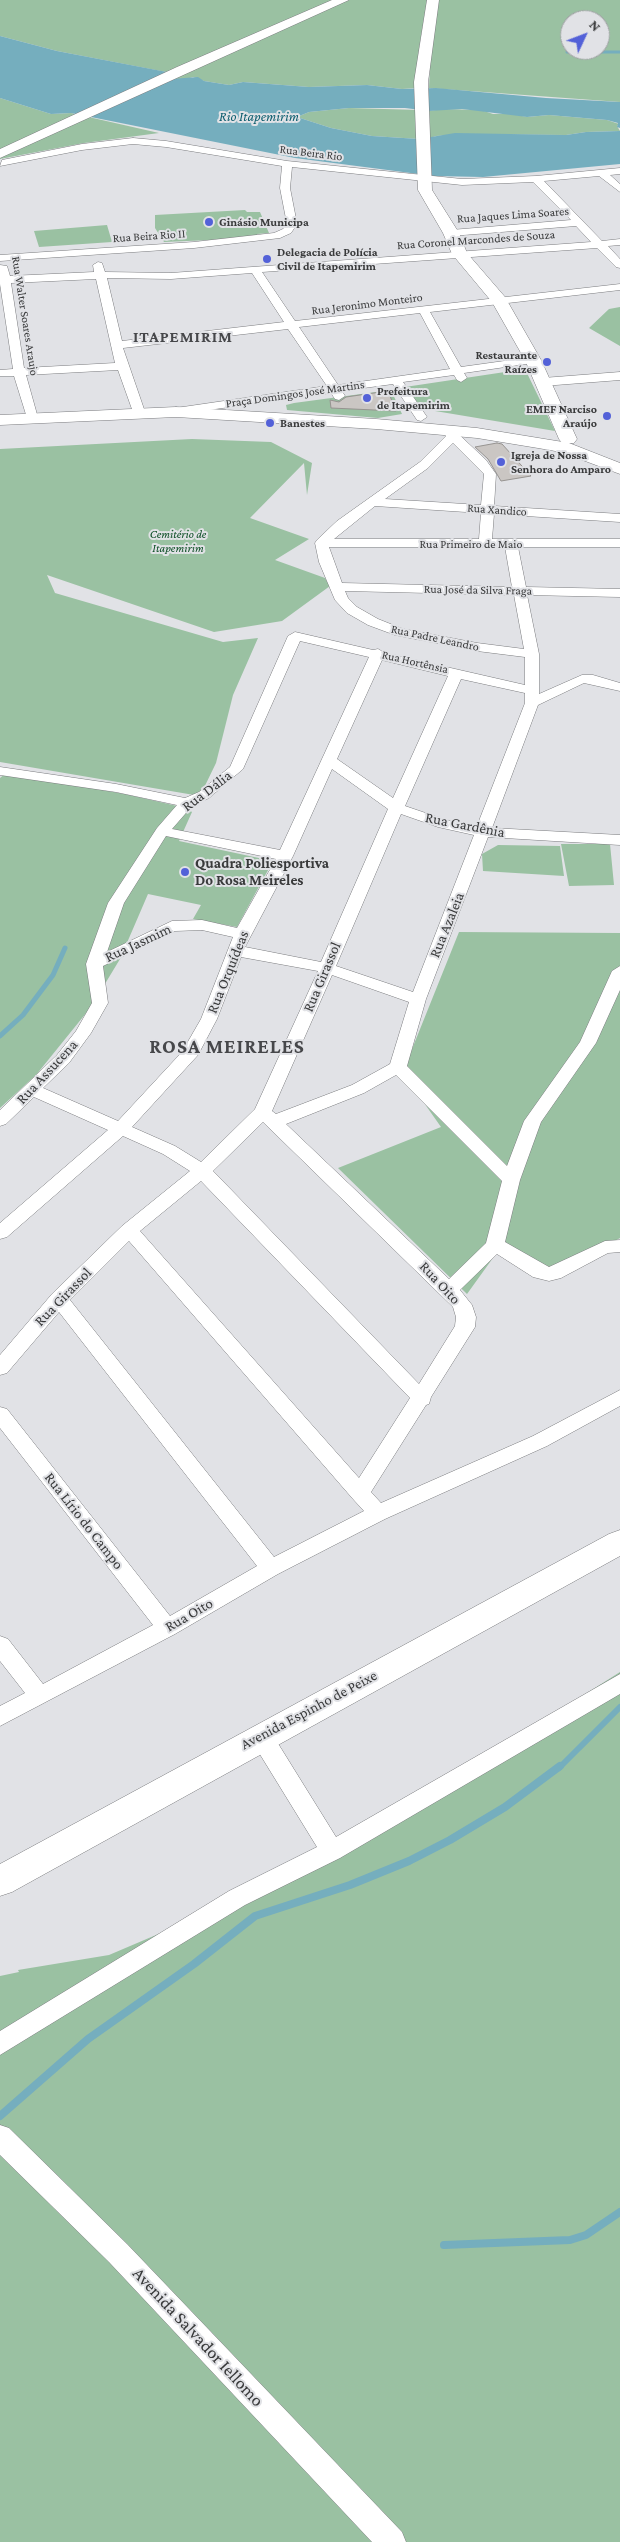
<!DOCTYPE html>
<meta charset="utf-8">
<style>
body{margin:0}
#map{position:relative;width:620px;height:2542px;overflow:hidden;background:#e1e2e6;font-family:"Crimson Pro",serif}
canvas{display:block}
.north{position:absolute;left:560px;top:10px;width:50px;height:50px;box-sizing:border-box;background:#e1e2e6;border:1px solid #9e9fa2;border-radius:50%;rotate:47deg;font-size:14px;font-weight:700;line-height:20px;text-align:center;color:#393a3b}
.north::after{content:'';display:block;margin:auto;width:18px;height:22px;background:#5361d8;clip-path:polygon(50% 0,100% 100%,50% 72%,0 100%)}
</style>
<div id="map">
<canvas width="620" height="2542"></canvas>
<div class="north">N</div>
</div>
<script>
const g = document.querySelector('canvas').getContext('2d');
g.lineJoin = 'round';
function fillPath(path, color) { g.fillStyle = color; g.fill(path, 'evenodd'); }
const shape = rows => new Path2D(rows.map(r => 'M' + r).join(''));
function trace(path, color, width, dash) { g.strokeStyle = color; g.lineWidth = width; g.lineCap = dash ? 'butt' : 'round'; g.setLineDash(dash || []); g.stroke(path); }
function drawText(font, color, halo, rows, align = 'center') {
  g.font = font + ' "Crimson Pro",serif'; g.lineWidth = 4; g.setLineDash([]); g.textBaseline = 'middle'; g.strokeStyle = halo; g.fillStyle = color; for (const [text, x, y, turn = 0] of rows) {
    g.save(); g.translate(x, y); g.rotate((+turn || 0) * Math.PI / 180); g.textAlign = isNaN(turn) ? turn : align; if (halo) g.strokeText(text, 0, 0); g.fillText(text, 0, 0); g.restore();
  }
}
fillPath(shape([
 [0,0,427,0,419,49,418,88,402,89,367,85,309,87,243,82,229,85,204,81,193,77,184,80,171,79,166,72,57,51,0,36],
 [437,0,620,0,620,102,429,88,431,43],
 [570,20,600,20,600,50,570,50],
 [0,98,51,114,71,113,159,133,84,143,0,159],
 [349,108,419,110,419,139,372,136,331,128,297,117,309,112],
 [443,109,481,110,493,114,512,114,527,117,549,115,607,120,619,124,617,126,620,131,586,132,566,135,466,134,436,136,430,138,429,111],
 [245,210,247,212,260,212,269,233,257,234,258,238,164,242,155,228,155,215],
 [107,225,112,242,39,247,34,231],
 [620,307,620,346,589,328,609,309],
 [525,369,555,431,417,408,405,387],
 [391,390,402,414,378,418,287,410,286,405,294,403],
 [192,439,271,442,312,463,307,495,304,463,250,518,309,539,275,560,325,578,330,586,282,621,214,632,47,575,55,593,223,642,258,638,233,695,216,763,200,796,0,762,0,449],
 [6,773,125,794,186,808,192,812,179,841,273,861,237,927,193,919,201,905,148,894,120,959,91,1007,36,1075,0,1108,0,778],
 [561,844,610,844,614,885,569,886],
 [498,845,560,846,564,876,483,871,482,854],
 [459,932,620,933,620,1238,550,1278,498,1251,467,1294,338,1168,441,1127,410,1083,404,1069],
 [620,1672,620,2542,0,2542,0,1976,19,1972,18,1970,109,1955,217,1909,355,1840]
]), '#9ac1a2');
fillPath(shape([
 [0,36,57,51,167,72,171,79,198,77,204,81,229,85,243,82,309,87,367,85,402,89,436,88,546,98,620,102,620,128,617,127,618,123,607,120,549,115,527,117,462,109,429,111,405,108,349,108,309,112,297,117,331,128,372,136,419,139,455,133,566,135,586,132,620,131,620,164,483,177,434,176,295,158,71,113,51,114,0,98]
]), '#75aebe');
trace(shape([
 [567,52,620,52]
]), '#75aebe', 3);
trace(shape([
 [0,1036,23,1015,53,975,65,948]
]), '#75aebe', 5);
trace(shape([
 [559,1768,620,1707]
]), '#75aebe', 6);
trace(shape([
 [0,2116,88,2039,194,1964,255,1916,350,1885,409,1861,450,1840,505,1807,560,1766],
 [444,2245,570,2240,586,2235,620,2212]
]), '#75aebe', 8);
const building = shape([
 [388,391,396,411,331,408,330,400,339,402,346,397,388,391],
 [497,443,502,444,531,476,501,481,488,459,475,447,497,443]
]);
fillPath(building, '#cac6c3');
trace(building, '#969390', 1);
const street = shape([
 [133,138,166,141,287,161,462,179,536,176,620,168,620,174,610,175,620,184,620,192,599,176,544,181,602,241,620,239,620,245,608,246,620,259,620,268,616,267,597,248,262,272,295,321,620,284,620,290,430,312,461,367,533,357,539,360,533,363,464,373,467,378,461,382,457,380,454,375,403,382,427,417,421,421,417,420,393,384,342,391,345,396,339,400,335,399,331,393,172,415,172,409,176,408,327,386,288,329,123,348,145,412,139,416,133,412,118,370,26,375,38,418,36,421,28,421,14,376,0,376,0,370,13,369,0,284,0,265,7,266,10,276,94,272,93,265,98,262,102,263,105,272,171,273,591,242,576,226,451,236,446,233,451,230,571,220,533,182,462,185,292,167,290,188,297,224,291,233,280,238,194,248,0,261,0,255,194,242,274,233,283,229,287,224,280,188,282,166,166,147,133,144,82,150,0,166,2,160,82,144,133,138],
 [252,273,284,322,122,341,107,278,171,279,252,273],
 [96,279,115,363,24,368,11,283,96,279],
 [420,313,450,369,338,385,299,327,420,313],
 [620,372,620,380,543,386,537,382,543,378,620,372],
 [447,426,451,427,486,460,496,474,494,506,620,514,620,522,494,514,492,539,620,539,620,547,518,547,526,587,620,589,620,597,527,595,539,654,539,694,582,675,593,675,620,683,620,691,584,683,538,705,492,828,620,835,620,845,488,837,426,999,407,1066,507,1166,524,1121,580,1042,612,971,620,966,620,990,596,1043,541,1122,520,1180,505,1242,549,1267,605,1241,620,1240,620,1252,608,1253,561,1278,549,1281,533,1277,497,1254,460,1290,472,1305,476,1317,475,1327,431,1397,429,1404,426,1405,371,1492,381,1503,533,1436,620,1390,620,1406,547,1446,385,1519,278,1574,175,1634,0,1726,0,1706,25,1693,0,1661,0,1636,8,1639,43,1684,153,1625,0,1428,0,1407,7,1409,170,1616,257,1566,59,1312,7,1373,0,1375,0,1355,52,1294,122,1226,190,1171,163,1154,123,1136,7,1237,0,1239,0,1223,108,1130,34,1097,6,1124,0,1126,0,1110,57,1055,76,1031,92,1003,86,964,108,903,157,828,177,805,116,792,0,775,0,767,116,784,185,798,199,792,230,767,288,636,295,632,373,650,378,649,385,653,525,685,525,657,477,651,395,635,368,625,347,613,335,600,319,562,315,543,317,540,337,521,420,462,446,436,441,430,447,426],
 [453,443,484,474,481,505,385,499,428,468,453,443],
 [375,506,481,513,479,539,334,539,375,506],
 [329,547,505,547,512,587,342,583,329,547],
 [345,591,514,595,524,649,477,643,403,629,378,619,357,607,348,598,345,591],
 [300,641,369,657,280,850,172,829,192,806,209,798,243,769,300,641],
 [382,660,448,676,393,798,337,759,382,660],
 [461,679,525,693,525,703,477,826,446,820,405,806,461,679],
 [332,769,388,809,321,962,245,947,293,856,332,769],
 [401,814,438,827,474,835,413,992,336,966,401,814],
 [166,836,276,859,237,928,202,920,172,921,107,952,124,903,166,836],
 [202,930,233,937,201,1019,182,1052,118,1121,43,1088,69,1063,91,1033,108,1003,103,966,175,931,202,930],
 [241,957,318,971,255,1109,201,1162,175,1146,132,1127,198,1055,217,1019,241,957],
 [332,975,409,1002,390,1064,352,1085,276,1114,272,1111,332,975],
 [396,1075,502,1181,486,1243,449,1279,286,1124,364,1093,396,1075],
 [263,1122,453,1307,456,1317,455,1326,419,1384,213,1171,263,1122],
 [201,1181,410,1398,359,1478,140,1231,201,1181],
 [129,1241,353,1499,364,1511,274,1557,70,1300,129,1241],
 [620,1674,620,1694,340,1858,245,1905,0,2055,0,2031,229,1891,317,1847,253,1743,250,1736,253,1729,261,1727,269,1729,336,1837,620,1674],
 [0,2125,9,2128,127,2244,402,2532,406,2542,372,2542,109,2262,0,2155,0,2125]
]);
const secondary = shape([
 [332,0,349,0,0,158,0,149,177,67,332,0],
 [427,0,439,0,428,82,432,190,459,233,467,253,505,297,541,360,577,439,574,443,562,443,559,439,525,360,492,302,452,254,443,233,418,190,414,82,427,0],
 [620,1530,620,1556,12,1892,0,1896,0,1864,609,1534,620,1530]
]);
const primary = shape([
 [176,407,376,419,477,428,569,443,620,463,620,474,561,452,538,448,477,438,376,429,176,417,0,425,0,415,176,407]
]);
trace(street, '#7b7c7f', 1);
trace(secondary, '#7b7c7f', 1);
trace(primary, '#7b7c7f', 1);
fillPath(street, '#fff');
fillPath(secondary, '#fff');
fillPath(primary, '#fff');
for (const [x, y, r, color] of [
 [209,222,5,"#5361d8"],
 [267,259,5,"#5361d8"],
 [547,362,5,"#5361d8"],
 [367,398,5,"#5361d8"],
 [607,416,5,"#5361d8"],
 [270,423,5,"#5361d8"],
 [501,462,5,"#5361d8"],
 [185,872,5,"#5361d8"]
]) { const dot = new Path2D(); dot.arc(x, y, r, 0, 2 * Math.PI); g.fillStyle = color; g.fill(dot); trace(dot, '#e1e2e6', 2); }
drawText('12px', '#393a3b', '#e1e2e6', [
 ["Rua Beira Rio",311,153,7],
 ["Rua Jaques Lima Soares",513,215,-4],
 ["Rua Beira Rio II",149,236,-4],
 ["Rua Coronel Marcondes de Souza",476,240,-4],
 ["Rua Jeronimo Monteiro",367,304,-7],
 ["Rua Walter Soares Araujo",25,316,81],
 ["Praça Domingos José Martins",295,394,-8],
 ["Rua Xandico",497,510,4],
 ["Rua Primeiro de Maio",471,544],
 ["Rua José da Silva Fraga",478,590,1],
 ["Rua Padre Leandro",435,638,12],
 ["Rua Hortênsia",415,662,13]
]);
drawText('bold 12px', '#393a3b', '#e1e2e6', [
 ["Ginásio Municipa",219,222],
 ["Delegacia de Polícia",277,252],
 ["Civil de Itapemirim",277,266],
 ["Restaurante",537,355,"right"],
 ["Raízes",537,369,"right"],
 ["Prefeitura",377,391],
 ["de Itapemirim",377,405],
 ["EMEF Narciso",597,409,"right"],
 ["Araújo",597,423,"right"],
 ["Banestes",280,423],
 ["Igreja de Nossa",511,455],
 ["Senhora do Amparo",511,469]
], 'left');
drawText('italic 12px', '#0a4d23', '#e1e2e6', [
 ["Cemitério de",178,534],
 ["Itapemirim",178,548]
]);
drawText('italic 14px', '#0c5d6e', '#e1e2e6', [
 ["Rio Itapemirim",259,117]
]);
drawText('15px', '#393a3b', '#e1e2e6', [
 ["Rua Dália",207,791,-37],
 ["Rua Gardênia",465,825,11],
 ["Rua Azaleia",447,925,-68],
 ["Rua Jasmim",138,943,-25],
 ["Rua Orquídeas",228,972,-68],
 ["Rua Girassol",322,977,-67],
 ["Rua Assucena",47,1072,-47],
 ["Rua Oito",440,1283,47],
 ["Rua Girassol",63,1297,-46],
 ["Rua Lírio do Campo",84,1521,52],
 ["Rua Oito",189,1615,-30],
 ["Avenida Espinho de Peixe",309,1710,-28]
]);
drawText('bold 15px', '#393a3b', '#e1e2e6', [
 ["Quadra Poliesportiva",195,863],
 ["Do Rosa Meireles",195,880]
], 'left');
g.letterSpacing = '1px';
drawText('bold 16px', '#46474a', '#e1e2e6', [
 ["ITAPEMIRIM",183,337]
]);
g.letterSpacing = '0px';
drawText('18px', '#393a3b', '#e1e2e6', [
 ["Avenida Salvador Iellomo",198,2337,47]
]);
g.letterSpacing = '1px';
drawText('bold 20px', '#46474a', '#e1e2e6', [
 ["ROSA MEIRELES",227,1047]
]);
g.letterSpacing = '0px';
</script>
